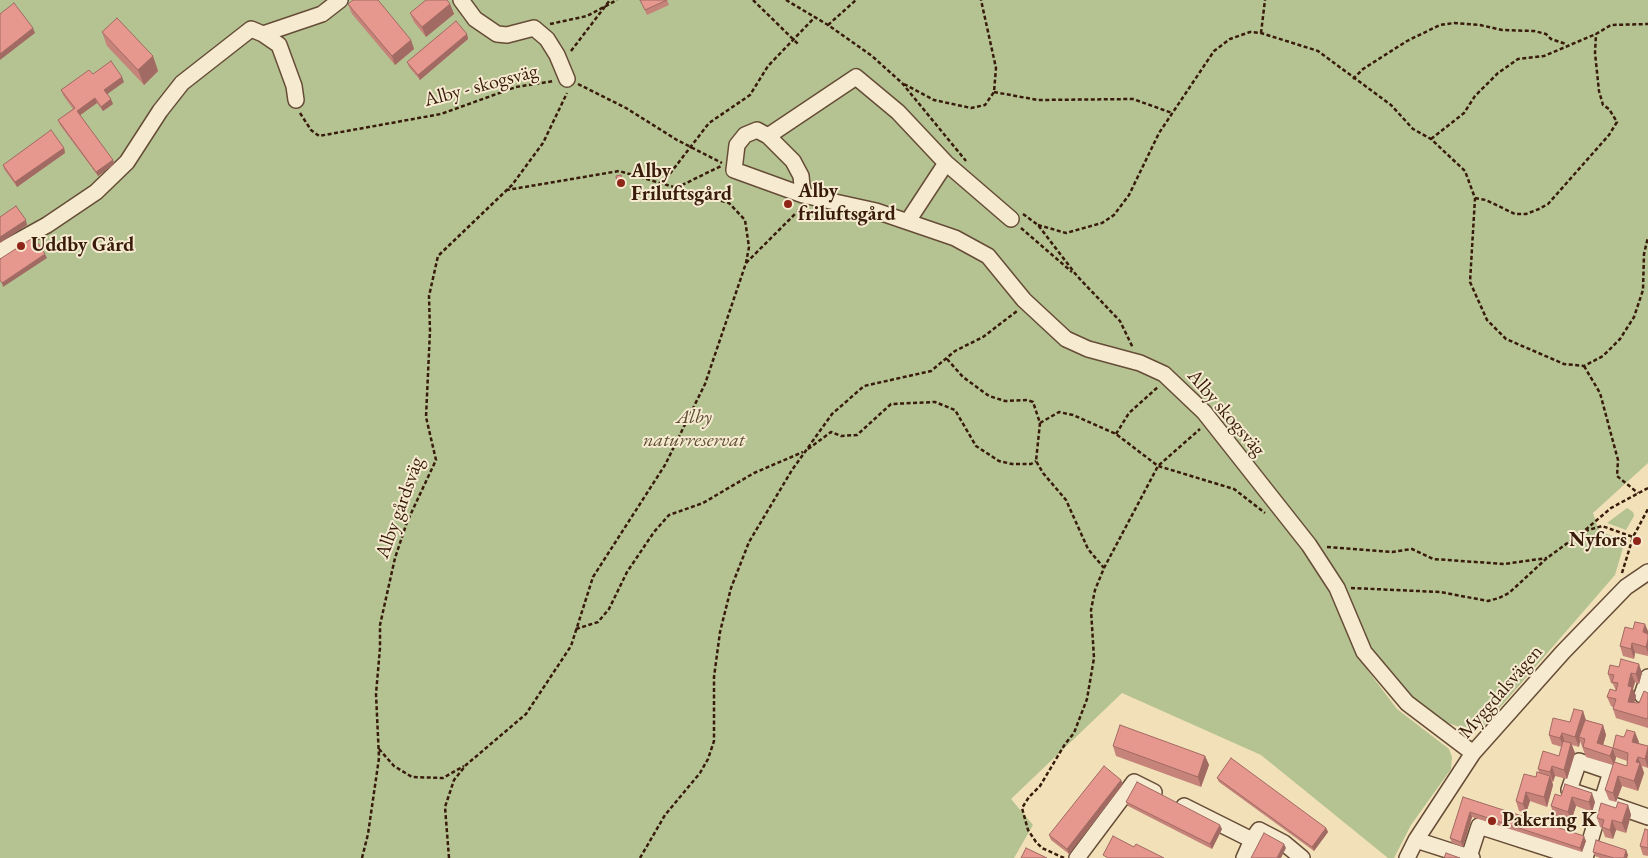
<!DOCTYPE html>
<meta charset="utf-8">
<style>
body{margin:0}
canvas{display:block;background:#f1e0b8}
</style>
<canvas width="1648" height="858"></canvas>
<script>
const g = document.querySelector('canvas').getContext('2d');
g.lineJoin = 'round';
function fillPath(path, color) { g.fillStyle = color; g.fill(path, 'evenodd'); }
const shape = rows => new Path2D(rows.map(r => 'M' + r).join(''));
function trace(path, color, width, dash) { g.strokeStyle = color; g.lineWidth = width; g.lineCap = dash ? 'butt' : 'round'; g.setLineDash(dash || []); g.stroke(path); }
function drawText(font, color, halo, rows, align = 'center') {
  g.font = font + ' "EB Garamond",serif'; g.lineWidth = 4; g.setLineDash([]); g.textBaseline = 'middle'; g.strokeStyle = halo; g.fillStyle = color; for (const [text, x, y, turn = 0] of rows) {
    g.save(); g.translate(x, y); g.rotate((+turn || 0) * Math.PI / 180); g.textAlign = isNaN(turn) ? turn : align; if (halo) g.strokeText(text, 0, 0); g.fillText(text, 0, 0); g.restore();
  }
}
fillPath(shape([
 [0,0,1648,0,1648,463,1593,513,1599,531,1625,541,1615,575,1484,726,1471,731,1445,722,1411,696,1370,647,1327,581,1356,655,1397,709,1449,749,1452,757,1451,769,1411,825,1394,858,1388,858,1261,755,1122,693,1011,799,1033,825,1014,858,0,858],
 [1627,508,1633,512,1634,516,1626,530,1607,523]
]), '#b5c393');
const minor = shape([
 [461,0,475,19,497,34,507,35,534,28,547,39,557,55,567,79],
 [263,34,322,14,340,0],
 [768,136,856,77,898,112,946,163,1011,219],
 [803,195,801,176,793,161,768,136,757,130,745,135,737,145,734,170,803,195,876,211,955,238,988,256,1024,300,1066,339,1088,349,1140,363,1164,374,1204,412,1309,545,1337,588,1364,652,1407,703,1473,753],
 [908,221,946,163],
 [0,251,47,225,96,192,127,162,160,111,182,83,251,29,263,34,279,45,294,86,296,100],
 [1648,677,1642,695,1648,697],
 [1184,806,1252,840,1244,858],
 [1252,840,1259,830,1284,843,1302,858],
 [1416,840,1472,858],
 [1469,857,1479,826,1578,858],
 [1077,858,1134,782,1154,792],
 [1407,858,1416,840,1473,753,1563,652,1626,587,1648,572],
 [1585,858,1602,801,1611,772,1579,761,1569,790,1602,801,1648,817]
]);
trace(minor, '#664c36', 18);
trace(shape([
 [753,0,798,44],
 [786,0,828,25,872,56,902,83,966,161],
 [550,24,587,16,617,0],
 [828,25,856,0],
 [1261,33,1265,0],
 [571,51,610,0],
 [1353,79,1363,69,1407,41,1440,25,1454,23,1480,25,1502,30,1534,31,1546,34,1551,39,1566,44],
 [578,84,626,108,677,140,722,163],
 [904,84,934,100,971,108,985,105,994,92,996,68,981,0],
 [994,92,1038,100,1133,99,1172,113],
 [300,113,311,130,319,136,441,114,516,87,554,81],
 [1431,139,1464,113,1475,96,1498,73,1518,59,1544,56,1596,34,1611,25,1648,24],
 [662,184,709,123,750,95,768,66,815,17],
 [676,188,721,166],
 [1475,198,1486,200,1515,214,1526,214,1539,209,1548,204,1609,135,1617,122,1609,109,1603,105,1599,91,1595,53,1596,34],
 [1023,214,1038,225,1077,276,1120,321,1133,348],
 [1038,225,1066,233,1102,223,1114,215,1129,195,1159,133,1214,51,1230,39,1250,32,1261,33,1318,51,1391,105,1413,129,1431,139,1465,171,1475,198,1470,282,1487,320,1506,339,1564,364,1584,366,1603,356,1620,339,1634,317,1643,290,1644,254,1648,237],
 [1021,228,1072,272],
 [746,263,800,209],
 [947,359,963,377,989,396,1005,401,1027,400,1033,402,1040,423,1036,461,1043,473,1066,500,1088,549,1104,568],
 [1584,366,1600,393,1618,460,1617,476,1638,493],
 [1040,423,1059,412,1073,415,1116,434,1158,466,1234,489,1265,513],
 [1116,434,1129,413,1159,386],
 [808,449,831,432,841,436,857,435,891,404,935,402,955,410,976,446,999,461,1012,464,1031,464,1036,461],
 [1585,531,1602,526,1633,537],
 [1327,547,1392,552,1412,549,1433,559,1504,564,1547,558],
 [1622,573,1633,537,1648,509],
 [1351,588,1440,592,1488,601,1499,598,1509,593,1547,558,1584,531,1611,508,1648,488],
 [576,629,598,622,609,609,627,572,654,532,669,515,703,503,754,473,803,452],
 [379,749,394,766,412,777,443,778,464,766],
 [362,858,368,834,379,758,376,694,380,648,380,625,395,558,407,522,436,460,426,417,430,331,429,296,438,256,512,185,543,143,567,93],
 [449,858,445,807,454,780,466,765,526,714,571,646,593,577,665,465,705,384,746,263,749,247,745,220,729,203,619,171,507,190],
 [640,858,665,815,700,773,708,759,714,741,714,677,720,632,731,588,749,542,792,470,832,414,864,386,931,371,955,351,983,337,1017,311],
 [1064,858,1042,848,1036,842,1028,830,1022,808,1029,797,1040,786,1065,744,1074,733,1087,699,1094,658,1091,610,1095,590,1104,568,1158,466,1200,429]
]), '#381b0a', 2.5, [4, 2.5]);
trace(minor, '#f6ebd1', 15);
fillPath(shape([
 [640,0,667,0,669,5,647,15],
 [348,4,411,40,414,49,395,65,352,14],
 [450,4,454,14,426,37,414,22,410,13],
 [102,32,153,56,158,71,144,85,107,46],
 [467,34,468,39,420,80,409,67,407,62],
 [93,74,124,82,107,94,113,104,103,111,97,103,80,115,113,160,114,164,98,176,60,125,58,120,73,109,63,95,61,90],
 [64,148,65,153,17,187,4,169,3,165],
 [623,180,624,186,619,187,617,182],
 [1633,629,1648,631,1648,656,1635,653,1634,659,1623,656,1620,646],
 [1610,665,1642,673,1639,684,1635,682,1633,689,1636,696,1634,703,1639,703,1648,693,1648,728,1616,718,1613,709,1613,707,1611,706,1607,697,1616,691,1613,684,1611,683,1608,674],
 [1583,711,1586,720,1603,725,1606,735,1603,745,1616,757,1615,762,1627,766,1627,761,1616,757,1613,748,1639,742,1638,743,1648,746,1648,768,1642,766,1644,773,1638,791,1622,786,1616,802,1609,800,1605,790,1613,765,1586,757,1580,741,1579,747,1572,745,1575,753,1567,779,1555,776,1553,782,1552,781,1553,785,1547,807,1530,801,1526,813,1519,811,1516,801,1536,777,1539,772,1538,769,1559,756,1562,747,1552,744,1549,735,1570,722],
 [1113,746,1205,756,1209,765,1201,787,1116,756],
 [1217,778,1326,828,1328,832,1314,851,1219,782],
 [1123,784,1069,854,1051,840,1049,835],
 [1565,784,1595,802,1592,812,1576,806,1571,821,1554,816,1551,806,1561,796],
 [1463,797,1586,841,1582,852,1472,817,1463,847,1452,843,1450,838],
 [1126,802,1222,829,1212,849,1128,806],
 [1628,805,1631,815,1626,833,1616,830,1613,839,1605,837,1602,828,1600,827,1597,818,1616,808],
 [1648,830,1648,856,1643,855,1640,846],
 [1626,850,1628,855,1627,858,1600,858,1595,856,1593,852]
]), '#c6837a');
fillPath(shape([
 [450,4,454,14,426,37,422,27],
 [33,28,35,33,0,60,0,54],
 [467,34,468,39,420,80,418,75],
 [411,40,414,49,395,65,392,56],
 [153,56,158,71,144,85,138,70],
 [122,77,124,82,106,95,104,90],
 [95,98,97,103,79,116,77,111],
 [111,99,113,104,103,111,101,107],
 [64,148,65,153,17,187,15,182],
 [113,160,114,164,98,176,96,172],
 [26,220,27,225,0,243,0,237],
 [45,254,47,258,3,287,2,283],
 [1645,624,1648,631,1648,637,1643,632],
 [1648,639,1648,653,1646,647],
 [1632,643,1635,653,1634,659,1631,649],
 [1639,664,1642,673,1639,684,1636,674],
 [1631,673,1635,682,1633,689,1636,696,1632,712,1628,702,1628,686],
 [1583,711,1586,721,1579,737,1580,741,1579,747,1575,737],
 [1603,725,1606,735,1601,752,1597,743],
 [1635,732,1639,742,1636,751,1632,742],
 [1562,733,1565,743,1564,748,1560,738],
 [1571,743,1575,753,1567,779,1564,770],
 [1648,747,1648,768,1645,759],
 [1613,748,1616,757,1614,765,1610,756],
 [1205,756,1209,765,1201,787,1198,777],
 [1638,757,1644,773,1638,791,1634,781,1636,762],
 [1552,766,1555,776,1553,782,1550,772],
 [1550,776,1553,785,1547,807,1544,797],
 [1618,776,1622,786,1616,802,1613,793],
 [1121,780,1123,784,1069,854,1067,849],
 [1526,792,1530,801,1526,813,1523,804],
 [1592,793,1595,802,1592,812,1589,802],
 [1572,797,1576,806,1571,821,1568,812],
 [1628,805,1631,815,1626,833,1622,823],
 [1470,812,1472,817,1463,847,1461,842],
 [1612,820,1616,830,1613,839,1610,830],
 [1220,825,1222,829,1212,849,1210,844],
 [1326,828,1328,832,1314,851,1312,847],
 [1584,836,1586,841,1582,852,1580,848],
 [1284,844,1286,848,1281,858,1277,858],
 [1626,850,1628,855,1627,858,1624,858]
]), '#a16a63');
const building = shape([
 [353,0,378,0,411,40,392,56,348,4,353,0],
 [426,0,447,0,450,4,422,27,410,13,426,0],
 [640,0,667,0,645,10,640,0],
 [14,3,33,28,0,54,0,14,14,3],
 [117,18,153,56,138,70,102,32,117,18],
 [456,21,467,34,418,75,407,62,456,21],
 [111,61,122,77,104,90,111,99,101,107,95,98,77,111,113,160,96,172,58,120,75,108,61,90,89,70,93,74,111,61],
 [51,130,64,148,15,182,3,165,51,130],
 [621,175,622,181,617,182,616,176,621,175],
 [16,206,26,220,0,237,0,217,16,206],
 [34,237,45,254,2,283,0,280,0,259,34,237],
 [1635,622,1645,624,1643,632,1648,634,1648,639,1646,647,1632,643,1631,649,1620,646,1625,627,1633,629,1635,622],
 [1621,659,1639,664,1636,674,1631,673,1628,686,1632,687,1628,702,1639,703,1644,691,1648,693,1648,717,1647,719,1613,709,1616,699,1607,697,1610,689,1616,691,1618,683,1612,682,1614,675,1608,674,1610,665,1619,667,1621,659],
 [1574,709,1583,711,1575,737,1562,733,1560,738,1549,735,1553,718,1570,722,1574,709],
 [1585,720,1603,725,1597,743,1613,748,1610,756,1583,747,1585,739,1579,737,1585,720],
 [1120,725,1205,756,1198,777,1113,746,1120,725],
 [1627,730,1635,732,1632,742,1648,746,1648,747,1645,759,1638,757,1636,762,1640,763,1634,781,1618,776,1613,793,1605,790,1614,762,1627,766,1628,753,1613,748,1616,735,1624,737,1627,730],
 [1563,741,1571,743,1564,770,1552,766,1550,772,1538,769,1543,751,1559,756,1563,741],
 [1231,758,1326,828,1312,847,1217,778,1231,758],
 [1104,766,1121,780,1067,849,1049,835,1104,766],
 [1537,772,1550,776,1544,797,1526,792,1523,804,1516,801,1524,774,1536,777,1537,772],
 [1137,782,1220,825,1210,844,1126,802,1137,782],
 [1565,784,1592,793,1589,802,1572,797,1568,812,1551,806,1555,794,1561,796,1565,784],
 [1463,797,1584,836,1580,848,1470,812,1461,842,1450,838,1463,797],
 [1618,802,1628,805,1622,823,1612,820,1610,830,1602,827,1604,820,1597,818,1601,803,1616,808,1618,802],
 [1645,829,1648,830,1648,848,1640,846,1645,829],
 [1264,833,1284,844,1277,858,1251,858,1264,833],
 [1113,836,1134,847,1136,844,1164,858,1108,858,1103,855,1113,836],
 [1596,840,1626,850,1624,858,1614,858,1593,852,1596,840],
 [1026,848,1047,858,1021,858,1026,848],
 [1446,853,1460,858,1444,858,1446,853]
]);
fillPath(building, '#e6988e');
trace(building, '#a16a63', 1);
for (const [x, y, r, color] of [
 [621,183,5,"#8f2418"],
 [788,204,5,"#8f2418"],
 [21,246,5,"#8f2418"],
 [1637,541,5,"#8f2418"],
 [1492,821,5,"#8f2418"]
]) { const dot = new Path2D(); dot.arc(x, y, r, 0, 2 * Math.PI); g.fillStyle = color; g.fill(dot); trace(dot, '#f6ebd1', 2); }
drawText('20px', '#381b0a', '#f6ebd1', [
 ["Alby - skogsväg",481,86,-15],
 ["Alby skogsväg",1226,413,49],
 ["Alby gårdsväg",400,508,-70],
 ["Myggdalsvägen",1501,692,-49]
]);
drawText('bold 20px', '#381b0a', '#f6ebd1', [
 ["Alby",631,172],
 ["Friluftsgård",631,195],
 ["Alby",798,192],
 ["friluftsgård",798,215],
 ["Uddby Gård",31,246],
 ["Nyfors",1627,541,"right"],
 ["Pakering K",1502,821]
], 'left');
drawText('italic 20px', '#5e4d33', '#f6ebd1', [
 ["Alby",694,418],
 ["naturreservat",694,441]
]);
</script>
